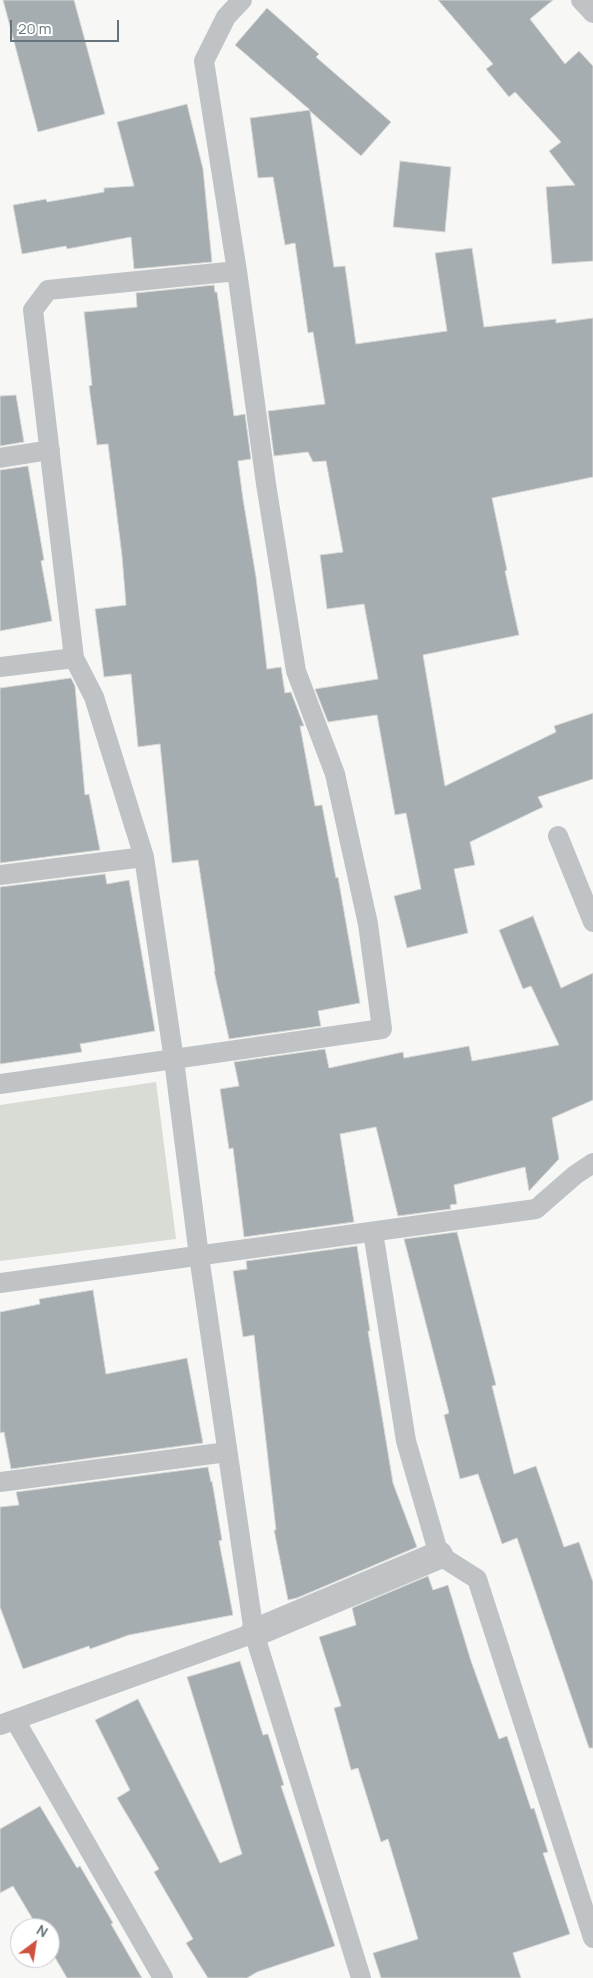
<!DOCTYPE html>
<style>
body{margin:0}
#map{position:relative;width:593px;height:1978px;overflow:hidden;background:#f7f7f5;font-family:Manrope,sans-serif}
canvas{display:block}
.north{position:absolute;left:10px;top:1918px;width:50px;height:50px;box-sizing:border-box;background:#fff;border:1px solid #c2c8cb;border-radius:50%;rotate:31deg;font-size:14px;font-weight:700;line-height:20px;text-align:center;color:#66757c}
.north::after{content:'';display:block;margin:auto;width:18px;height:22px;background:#ce523e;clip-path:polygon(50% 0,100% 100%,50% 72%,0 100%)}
.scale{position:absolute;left:10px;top:20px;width:109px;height:22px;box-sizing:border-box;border:2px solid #66757c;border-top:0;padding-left:6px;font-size:15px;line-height:18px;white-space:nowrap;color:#66757c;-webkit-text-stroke:4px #fff;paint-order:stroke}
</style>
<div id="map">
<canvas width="593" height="1978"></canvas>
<div class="north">N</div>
<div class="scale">20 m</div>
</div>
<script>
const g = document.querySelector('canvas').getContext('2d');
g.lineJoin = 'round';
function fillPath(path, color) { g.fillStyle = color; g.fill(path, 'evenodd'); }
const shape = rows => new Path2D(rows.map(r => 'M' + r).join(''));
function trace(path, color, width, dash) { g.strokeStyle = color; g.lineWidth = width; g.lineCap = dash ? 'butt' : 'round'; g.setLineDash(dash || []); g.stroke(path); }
fillPath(shape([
 [156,1082,176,1239,0,1261,0,1105]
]), '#d8dcd5');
const building = shape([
 [3,0,74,0,105,114,38,132,3,0],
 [438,0,553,0,530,19,565,64,579,51,593,66,593,261,552,264,546,187,575,185,549,151,561,142,515,92,509,97,486,69,493,64,438,0],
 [267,8,319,54,316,57,391,122,361,156,310,111,334,267,345,266,356,344,447,331,435,253,472,248,484,327,556,319,556,323,593,318,593,477,492,498,507,570,505,571,519,635,423,655,445,786,556,732,554,726,593,713,593,779,538,797,543,807,470,842,475,865,454,869,468,933,407,948,394,896,421,889,406,813,395,815,377,715,328,722,315,689,378,679,364,604,327,609,320,555,343,552,326,461,313,462,308,452,274,456,268,411,325,404,313,332,308,333,295,243,285,245,273,177,258,178,250,118,310,110,235,45,267,8],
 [187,104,203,169,212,262,134,269,131,237,67,249,66,246,22,254,13,205,46,199,47,202,104,192,104,188,134,186,117,122,187,104],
 [400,161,451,167,445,232,393,227,400,161],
 [214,285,215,292,217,292,234,416,245,414,251,459,238,461,243,499,256,577,267,669,281,667,285,693,291,692,304,726,300,726,315,806,322,805,336,878,338,877,360,1003,318,1011,321,1026,229,1039,214,971,215,971,198,860,172,863,160,744,138,747,131,674,104,677,95,609,126,605,122,556,108,444,97,445,89,386,92,385,84,312,137,307,136,293,214,285],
 [16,395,24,442,0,446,0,396,16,395],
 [28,466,44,560,41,561,52,621,0,631,0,470,28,466],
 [71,678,75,686,85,795,89,794,100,850,0,863,0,688,71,678],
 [105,874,107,884,129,880,155,1031,80,1044,82,1052,0,1064,0,887,105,874],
 [533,916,561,988,593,973,593,1100,552,1118,559,1159,529,1191,525,1167,454,1185,457,1204,450,1205,451,1209,398,1216,376,1127,340,1134,354,1222,244,1237,233,1148,229,1149,220,1089,239,1086,234,1062,325,1049,329,1068,403,1052,404,1058,469,1046,472,1061,559,1045,531,986,523,989,499,930,533,916],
 [457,1232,496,1385,492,1386,514,1474,536,1466,564,1547,579,1542,593,1582,593,1748,589,1748,517,1538,502,1544,478,1474,460,1479,444,1415,449,1413,404,1239,457,1232],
 [357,1246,370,1331,368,1331,393,1483,417,1547,297,1598,288,1600,274,1530,276,1530,254,1335,243,1337,233,1271,247,1269,246,1261,357,1246],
 [93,1290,106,1374,187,1358,203,1443,11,1469,4,1432,0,1433,0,1312,40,1304,39,1299,93,1290],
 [208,1467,211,1482,212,1481,222,1540,219,1541,233,1615,129,1635,90,1649,89,1646,23,1669,0,1607,0,1507,19,1505,16,1492,208,1467],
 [428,1576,433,1590,448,1585,471,1661,499,1739,507,1736,531,1809,534,1808,548,1852,543,1853,570,1934,513,1953,521,1978,381,1978,373,1953,418,1939,388,1839,381,1842,358,1768,351,1770,334,1708,341,1706,319,1637,356,1625,352,1608,428,1576],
 [240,1661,263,1735,268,1734,284,1785,281,1786,335,1946,257,1972,247,1978,208,1978,186,1943,193,1939,154,1872,159,1869,117,1798,130,1790,95,1720,138,1699,220,1863,242,1854,187,1677,240,1661],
 [40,1806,77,1868,80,1866,113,1923,111,1924,142,1978,67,1978,50,1949,50,1928,38,1928,13,1886,0,1893,0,1829,40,1806]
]);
fillPath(building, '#a5adb1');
trace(building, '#d9d9d7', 1);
trace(shape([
 [581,0,593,13],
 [237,271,48,290,33,310,74,658,94,697,144,857,174,1060,199,1256,254,1633,361,1978],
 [0,458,50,450],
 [0,667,74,658],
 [558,836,593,922],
 [0,875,144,857],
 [0,1084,382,1029,368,924,335,774,296,671,266,484,237,271,204,61,226,17,242,0],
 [373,1232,406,1441,439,1555,477,1579,593,1938],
 [0,1283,536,1209,575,1175,593,1163],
 [0,1482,227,1452],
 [15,1720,163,1978],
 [0,1725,254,1633]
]), '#bfc3c6', 20);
trace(shape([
 [254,1633,439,1555]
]), '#bfc3c6', 28);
</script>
